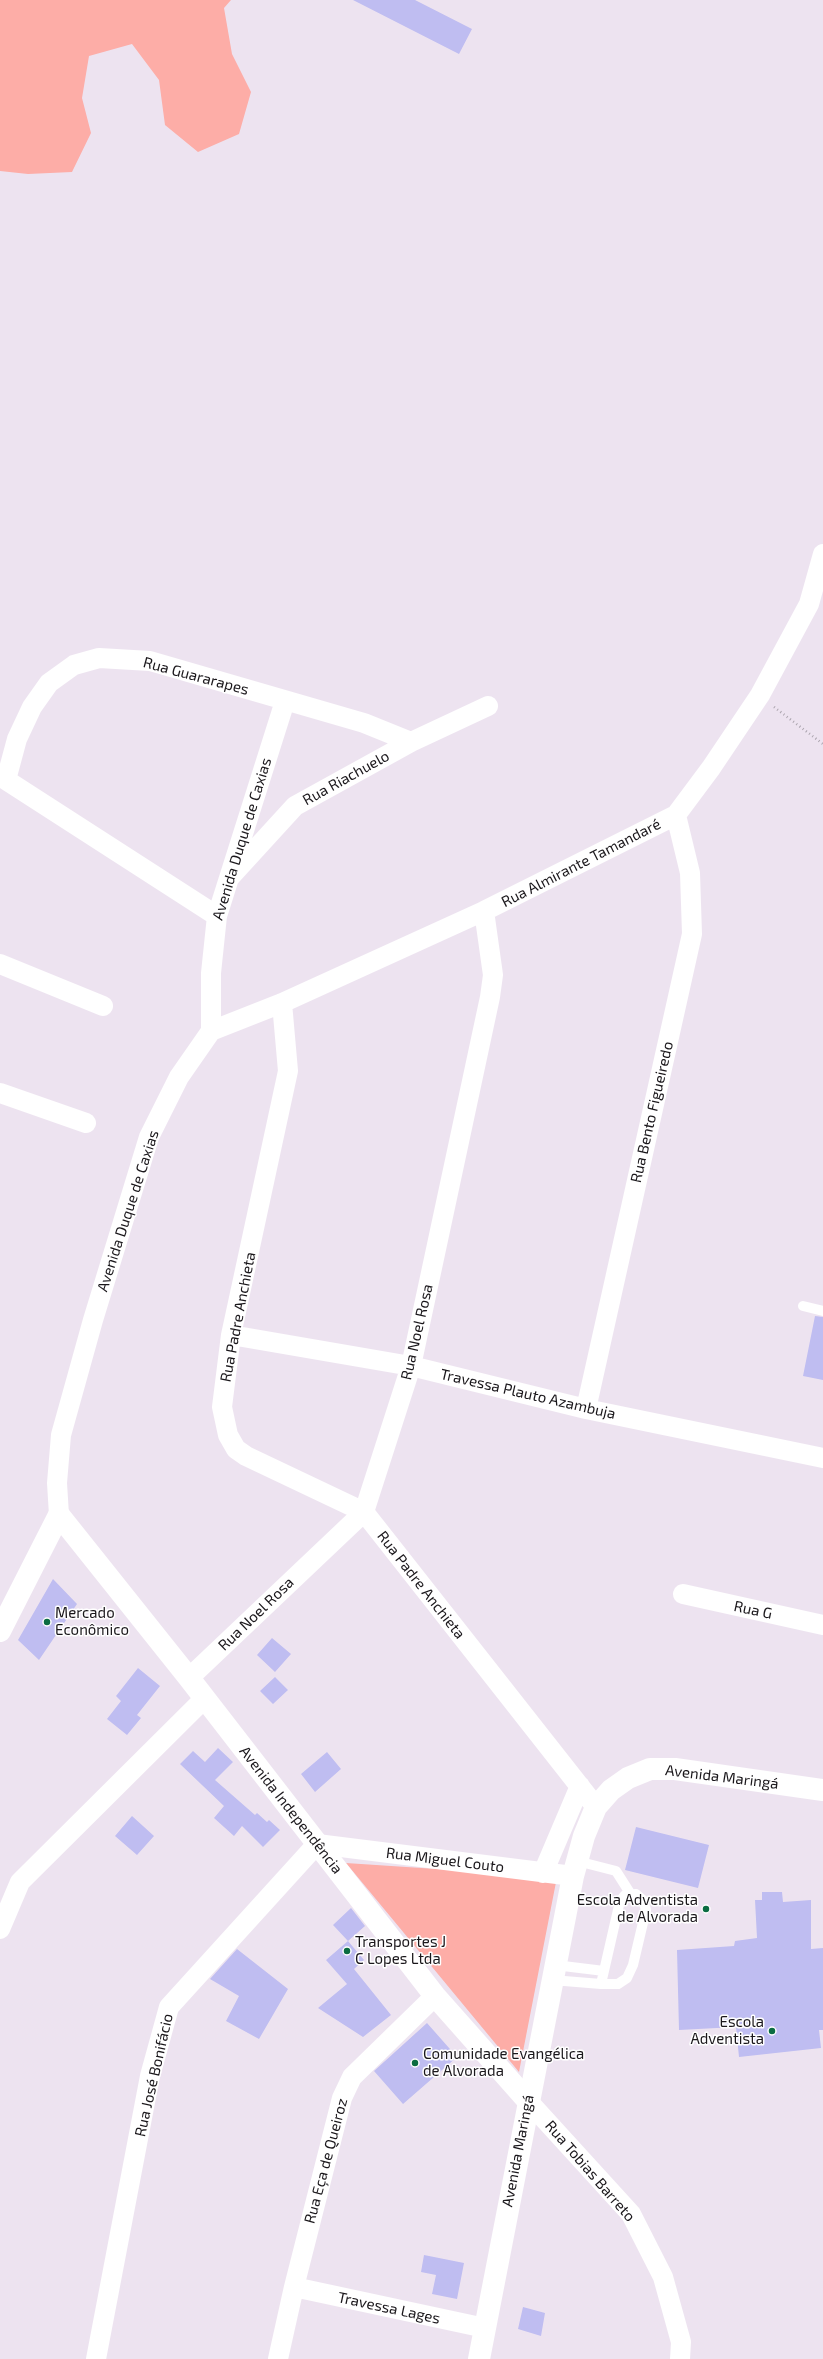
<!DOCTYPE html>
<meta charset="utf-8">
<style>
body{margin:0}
canvas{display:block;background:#ede3f0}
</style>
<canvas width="823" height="2359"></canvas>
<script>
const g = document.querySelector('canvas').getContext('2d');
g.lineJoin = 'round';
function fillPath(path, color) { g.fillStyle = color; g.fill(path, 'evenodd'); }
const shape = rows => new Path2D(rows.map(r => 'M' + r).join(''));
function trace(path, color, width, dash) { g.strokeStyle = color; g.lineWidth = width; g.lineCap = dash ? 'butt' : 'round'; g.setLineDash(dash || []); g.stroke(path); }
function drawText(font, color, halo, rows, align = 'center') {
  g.font = font + ' "Exo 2",sans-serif'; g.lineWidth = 3; g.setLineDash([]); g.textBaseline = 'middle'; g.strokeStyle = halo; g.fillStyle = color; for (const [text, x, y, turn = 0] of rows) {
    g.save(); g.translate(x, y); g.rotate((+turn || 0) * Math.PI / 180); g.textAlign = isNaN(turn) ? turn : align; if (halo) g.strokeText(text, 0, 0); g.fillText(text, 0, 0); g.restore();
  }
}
fillPath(shape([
 [0,0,231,0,224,8,232,54,251,92,239,134,198,152,165,125,159,80,132,44,89,56,82,98,91,133,72,172,28,174,0,171],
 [346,1863,557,1877,519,2072]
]), '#fdada7');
fillPath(shape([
 [353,0,415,0,472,29,459,54],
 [815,1316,823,1317,823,1380,803,1376],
 [53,1579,77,1604,39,1660,18,1640],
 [272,1638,291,1654,275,1672,257,1655],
 [138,1668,160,1686,137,1715,141,1718,127,1735,107,1719,121,1701,116,1696],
 [275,1677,288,1690,273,1704,260,1691],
 [218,1748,233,1762,215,1780,255,1815,257,1813,267,1822,269,1820,280,1830,263,1847,242,1826,234,1836,214,1818,224,1806,180,1764,193,1751,205,1762],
 [327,1752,341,1769,315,1792,301,1774],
 [132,1816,154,1836,137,1855,115,1836],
 [636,1827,709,1845,698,1888,625,1870],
 [762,1892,782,1892,783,1902,811,1900,811,1949,823,1948,823,2030,819,2030,821,2048,739,2057,736,2027,679,2030,677,1950,734,1946,735,1941,757,1938,755,1900,762,1900],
 [351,1908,365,1926,348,1941,333,1925],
 [348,1941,364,1960,354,1969,391,2015,363,2037,318,2008,347,1984,326,1960],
 [237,1949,288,1989,259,2039,226,2021,239,1996,210,1979],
 [427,2023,457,2057,403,2104,374,2071],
 [424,2255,464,2263,457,2299,432,2294,436,2275,421,2272],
 [523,2307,545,2313,541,2336,518,2329]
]), '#bfbdf1');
trace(shape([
 [774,707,823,744]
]), '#aca5af', 2.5, [1, 3]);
trace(shape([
 [803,1306,823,1311],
 [577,1861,616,1871,630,1893],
 [555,1965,604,1971],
 [552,1980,601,1984,618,1984,627,1978,633,1965,646,1910,643,1900,636,1894,625,1895,620,1901,601,1984]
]), '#fff', 10);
trace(shape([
 [231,876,295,806,411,742,488,706],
 [217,916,6,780,17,739,32,707,49,683,74,665,99,658,150,661,364,723,411,742],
 [0,964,103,1006],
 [282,1003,288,1071,231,1335,222,1407,228,1435,236,1449,246,1456,364,1512,596,1807],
 [211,1031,282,1003,484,911,676,815,711,768,760,695,809,604,823,554],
 [0,1093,86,1123],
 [231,1335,411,1366,586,1409,823,1458],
 [586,1409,692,934,690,873,676,815],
 [59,1515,57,1483,61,1435,93,1320,149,1137,179,1077,211,1031,211,973,217,916,285,701],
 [683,1594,823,1625],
 [189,1678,364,1512,411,1366,490,997,493,975,484,911],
 [543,1873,580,1786],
 [0,1929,20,1882,204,1699],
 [528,2101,631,2214,663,2277,681,2342,680,2359],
 [294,2287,485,2328],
 [96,2359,150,2076,169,2007,317,1844,573,1876],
 [278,2359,294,2287,342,2098,352,2077,435,1996]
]), '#fff', 20);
trace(shape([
 [0,1631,59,1515,189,1678,435,1996,528,2101]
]), '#fff', 22);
trace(shape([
 [479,2359,573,1876,584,1836,596,1807,611,1790,628,1778,650,1769,675,1769,823,1790]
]), '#fff', 22);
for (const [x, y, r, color] of [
 [47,1622,4,"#0a6c41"],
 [706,1909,4,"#0a6c41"],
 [347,1951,4,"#0a6c41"],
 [772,2031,4,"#0a6c41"],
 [415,2063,4,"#0a6c41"]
]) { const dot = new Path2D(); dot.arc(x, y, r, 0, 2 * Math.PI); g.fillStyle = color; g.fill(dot); trace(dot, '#fff', 1.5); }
drawText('15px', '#1a171b', '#fff', [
 ["Rua Guararapes",196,676,15],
 ["Rua Riachuelo",346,778,-29],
 ["Avenida Duque de Caxias",242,839,-73],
 ["Rua Almirante Tamandaré",581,863,-27],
 ["Rua Bento Figueiredo",652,1112,-77],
 ["Avenida Duque de Caxias",128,1211,-72],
 ["Rua Padre Anchieta",238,1317,-79],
 ["Rua Noel Rosa",417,1332,-77],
 ["Travessa Plauto Azambuja",528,1394,13],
 ["Rua Padre Anchieta",421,1585,52],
 ["Rua G",753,1610,12],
 ["Rua Noel Rosa",256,1614,-44],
 ["Avenida Maringá",722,1777,7],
 ["Avenida Independência",291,1810,52],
 ["Rua Miguel Couto",445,1860,7],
 ["Rua José Bonifácio",154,2075,-77],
 ["Avenida Maringá",518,2151,-79],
 ["Rua Eça de Queiroz",326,2161,-75],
 ["Rua Tobias Barreto",590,2171,49],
 ["Travessa Lages",389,2308,12]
]);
drawText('15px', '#1a171b', '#fff', [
 ["Mercado",55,1613],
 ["Econômico",55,1630],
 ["Escola Adventista",698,1900,"right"],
 ["de Alvorada",698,1917,"right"],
 ["Transportes J",355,1942],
 ["C Lopes Ltda",355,1959],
 ["Escola",764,2022,"right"],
 ["Adventista",764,2039,"right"],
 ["Comunidade Evangélica",423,2054],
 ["de Alvorada",423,2071]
], 'left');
</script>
